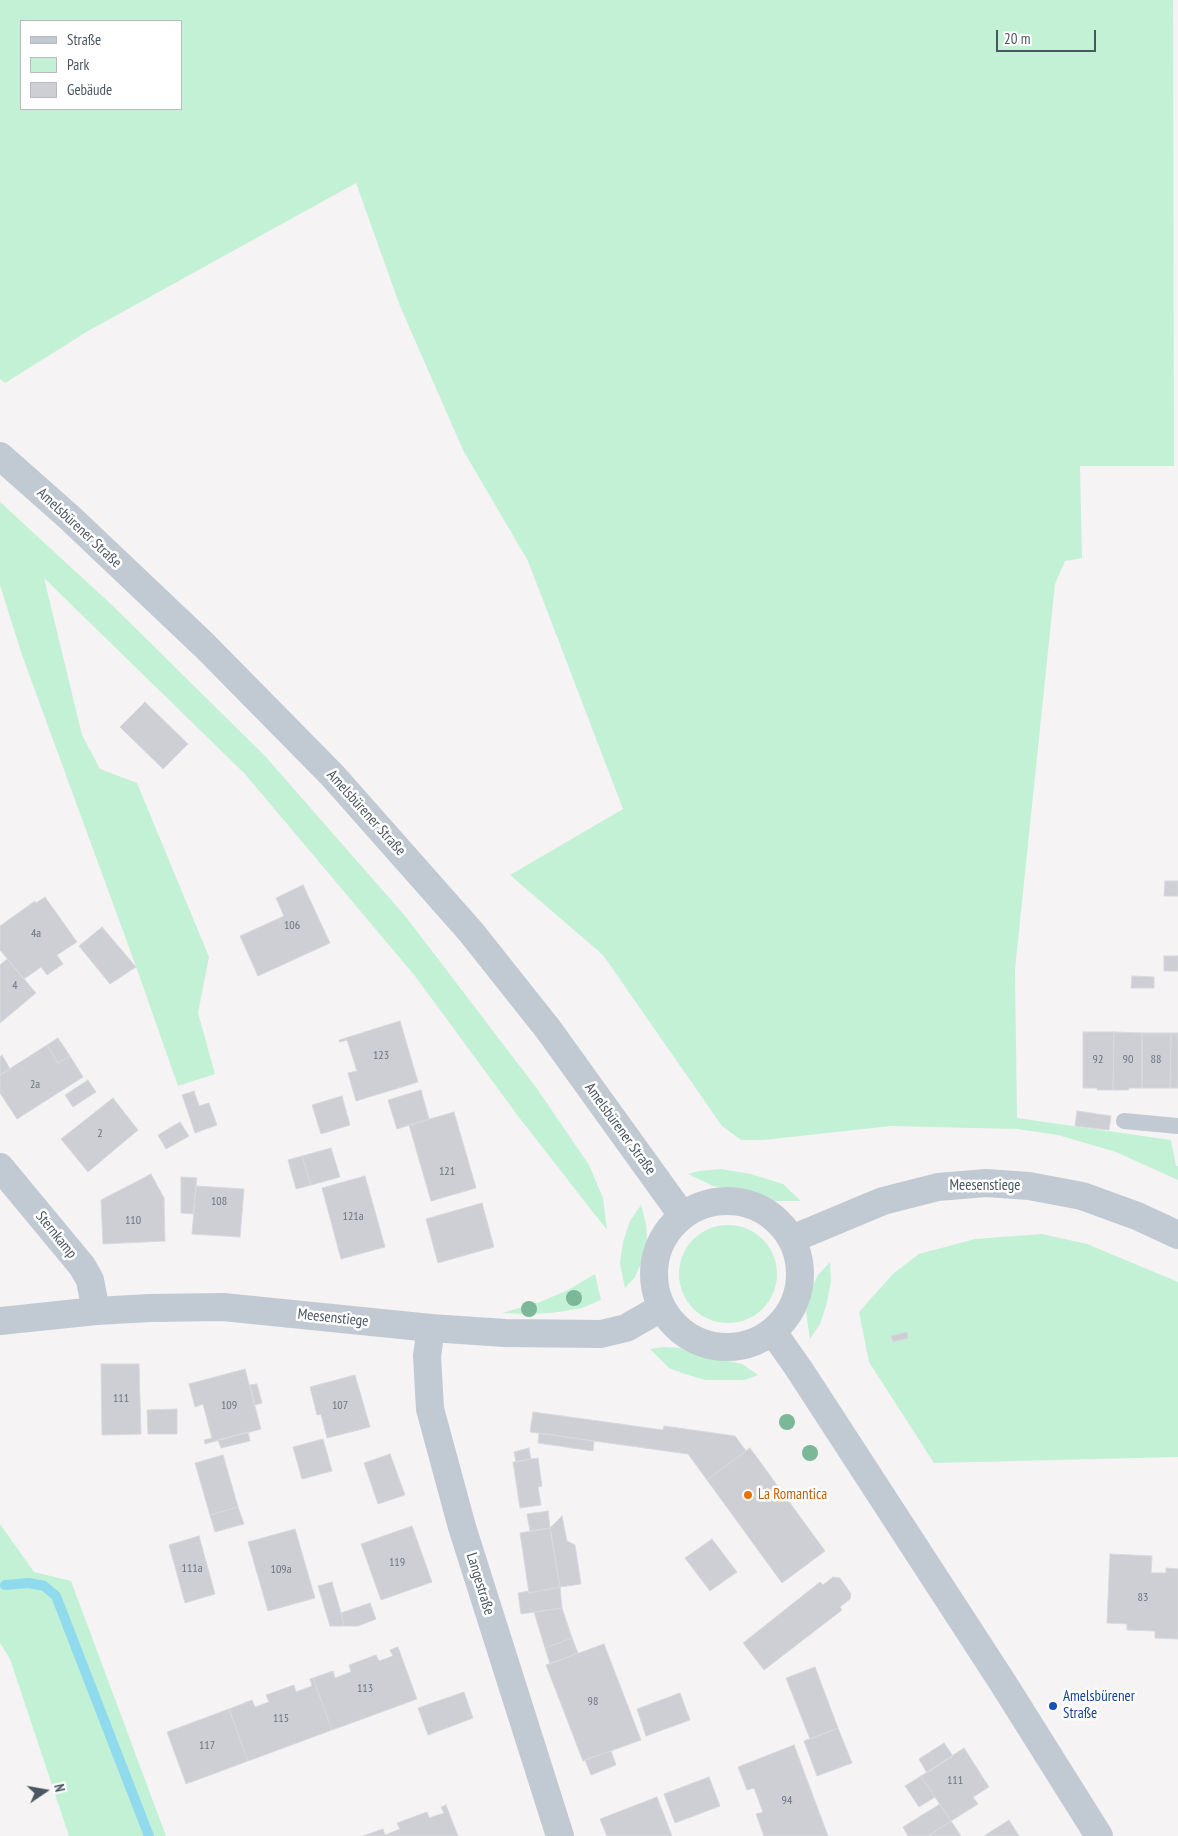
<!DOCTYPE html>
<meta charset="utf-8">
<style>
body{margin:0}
#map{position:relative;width:1178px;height:1836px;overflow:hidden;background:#f5f3f3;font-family:"PT Sans Narrow",sans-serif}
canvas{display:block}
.legend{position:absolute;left:20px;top:20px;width:162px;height:90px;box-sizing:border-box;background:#fff;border:1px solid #b7bbc0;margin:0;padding:6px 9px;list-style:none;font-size:15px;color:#4a5661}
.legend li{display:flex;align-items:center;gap:10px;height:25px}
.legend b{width:25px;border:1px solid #b7bbc0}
.north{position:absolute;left:20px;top:1766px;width:50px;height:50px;-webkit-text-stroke:4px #fff;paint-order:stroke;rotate:78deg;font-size:14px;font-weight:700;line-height:20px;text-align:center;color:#4a5661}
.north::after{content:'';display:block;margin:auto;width:18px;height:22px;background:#4a5661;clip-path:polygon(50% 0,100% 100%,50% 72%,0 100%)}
.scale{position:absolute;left:996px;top:30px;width:100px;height:22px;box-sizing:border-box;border:2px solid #4a5661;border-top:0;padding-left:6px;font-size:15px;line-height:18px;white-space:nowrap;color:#4a5661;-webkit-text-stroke:4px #fff;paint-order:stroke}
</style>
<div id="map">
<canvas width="1178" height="1836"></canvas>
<ul class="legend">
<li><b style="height:6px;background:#c1cad2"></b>Straße</li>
<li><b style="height:14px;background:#c3f1d5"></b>Park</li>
<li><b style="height:14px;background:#cdcfd5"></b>Gebäude</li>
</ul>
<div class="north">N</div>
<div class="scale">20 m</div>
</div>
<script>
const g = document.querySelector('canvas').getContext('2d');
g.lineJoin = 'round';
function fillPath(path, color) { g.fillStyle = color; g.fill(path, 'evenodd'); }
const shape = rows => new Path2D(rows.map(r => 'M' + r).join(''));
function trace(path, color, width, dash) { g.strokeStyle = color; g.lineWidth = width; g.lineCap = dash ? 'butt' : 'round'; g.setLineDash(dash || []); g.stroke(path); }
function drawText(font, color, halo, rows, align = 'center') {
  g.font = font + ' "PT Sans Narrow",sans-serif'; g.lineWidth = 5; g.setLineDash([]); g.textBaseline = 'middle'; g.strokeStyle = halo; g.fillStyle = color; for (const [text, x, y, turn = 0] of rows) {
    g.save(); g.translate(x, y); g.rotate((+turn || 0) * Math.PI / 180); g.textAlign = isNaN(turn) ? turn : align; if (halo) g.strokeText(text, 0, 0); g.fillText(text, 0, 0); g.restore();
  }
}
fillPath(shape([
 [0,0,1173,0,1174,466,1080,466,1082,558,1065,561,1055,584,1015,969,1017,1118,1171,1140,1176,1166,1178,1166,1178,1180,1116,1152,1058,1135,1017,1129,891,1126,763,1140,741,1140,722,1126,603,955,510,875,623,809,528,561,463,450,400,306,356,183,88,331,5,383,0,379],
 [21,21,181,21,181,109,21,109],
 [0,502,112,605,265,756,406,917,538,1090,589,1165,603,1198,607,1230,518,1116,415,976,245,774,44,578,82,735,100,769,137,783,209,957,198,1013,215,1074,178,1086,138,972,22,655,0,585],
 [721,1169,751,1174,783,1184,801,1201,767,1201,743,1190,713,1186,688,1174,699,1171],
 [641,1205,646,1224,647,1241,643,1259,635,1277,625,1288,620,1264,623,1242,630,1221],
 '679 1274a49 49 0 1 1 98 0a49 49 0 1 1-98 0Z',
 [1042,1234,1087,1244,1178,1282,1178,1457,934,1463,869,1362,859,1312,894,1273,919,1254,975,1239],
 [830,1262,831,1282,826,1306,820,1324,810,1339,806,1312,811,1290,818,1275],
 [595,1274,601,1300,582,1308,552,1313,525,1314,502,1313,540,1302,568,1290],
 [664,1347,682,1348,703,1356,742,1364,758,1375,744,1380,706,1380,685,1374,669,1368,650,1349],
 [0,1524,34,1572,71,1581,166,1836,69,1836,10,1659,0,1643]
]), '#c3f1d5');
trace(shape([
 [5,1585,29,1583,44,1586,56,1596,149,1836]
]), '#90daee', 10);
const building = shape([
 [145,702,188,744,163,769,120,727,145,702],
 [1165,881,1178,881,1178,896,1164,896,1165,881],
 [303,885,330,943,258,976,240,936,284,916,276,898,303,885],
 [45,897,77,942,57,955,63,964,47,975,41,967,24,979,0,950,0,926,35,901,36,903,45,897],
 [102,927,136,967,110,984,79,946,102,927],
 [1164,956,1178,956,1178,971,1164,971,1164,956],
 [7,959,36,993,0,1023,0,965,7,959],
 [1132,976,1154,977,1154,988,1131,988,1132,976],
 [400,1021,418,1082,356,1101,348,1073,357,1071,347,1040,340,1042,339,1040,400,1021],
 [1083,1032,1114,1032,1113,1090,1097,1090,1097,1088,1083,1088,1083,1032],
 [1114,1032,1142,1033,1142,1088,1129,1088,1129,1090,1113,1090,1114,1032],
 [1142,1033,1171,1033,1170,1088,1142,1088,1142,1033],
 [1171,1033,1178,1033,1178,1088,1170,1088,1171,1033],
 [58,1038,70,1056,58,1063,47,1045,58,1038],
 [47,1045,58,1063,70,1056,83,1077,17,1119,0,1093,0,1075,47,1045],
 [2,1055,10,1069,0,1075,0,1057,2,1055],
 [88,1080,96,1092,73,1107,65,1095,88,1080],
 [421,1090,429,1119,397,1129,388,1100,421,1090],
 [194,1091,199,1106,209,1103,217,1125,195,1133,182,1095,194,1091],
 [342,1096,350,1125,321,1134,312,1105,342,1096],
 [113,1098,138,1130,88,1172,61,1139,113,1098],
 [1077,1111,1111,1116,1109,1130,1075,1126,1077,1111],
 [454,1112,476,1188,431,1201,409,1125,454,1112],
 [180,1122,189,1136,166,1149,158,1135,180,1122],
 [331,1148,340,1177,311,1185,302,1156,331,1148],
 [302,1156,311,1185,296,1189,288,1160,302,1156],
 [151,1174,164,1198,165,1241,103,1244,101,1200,151,1174],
 [365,1176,385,1247,341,1259,322,1188,365,1176],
 [181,1177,197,1178,193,1214,181,1213,181,1177],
 [196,1186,244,1189,240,1237,192,1234,196,1186],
 [482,1203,494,1247,438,1263,426,1219,482,1203],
 [907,1332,908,1338,893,1342,891,1336,907,1332],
 [101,1364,139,1364,141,1434,102,1435,101,1364],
 [245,1369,261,1429,205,1444,204,1440,212,1438,203,1404,195,1407,189,1384,245,1369],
 [355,1375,370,1427,327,1438,321,1414,317,1415,310,1387,355,1375],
 [257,1384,262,1403,255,1405,250,1385,257,1384],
 [177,1409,177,1434,148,1434,147,1410,177,1409],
 [533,1412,663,1430,664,1426,735,1436,746,1451,707,1480,688,1454,530,1432,533,1412],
 [248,1432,250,1441,221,1448,218,1440,248,1432],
 [539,1433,594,1441,593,1451,538,1443,539,1433],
 [323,1439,332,1471,302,1479,293,1447,323,1439],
 [529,1448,531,1459,516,1462,514,1452,529,1448],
 [750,1448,825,1551,782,1583,707,1480,750,1448],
 [390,1454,405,1495,378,1504,364,1463,390,1454],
 [223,1455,238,1507,210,1515,195,1463,223,1455],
 [538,1458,542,1486,538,1487,541,1505,520,1508,513,1462,538,1458],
 [238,1507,244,1524,215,1532,210,1515,238,1507],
 [548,1511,550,1528,530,1531,527,1514,548,1511],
 [562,1516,567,1541,575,1545,581,1584,560,1587,550,1528,562,1516],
 [412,1526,432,1582,381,1600,361,1544,412,1526],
 [550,1528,560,1587,529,1593,520,1533,550,1528],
 [295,1529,315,1598,268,1611,248,1542,295,1529],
 [199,1536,215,1594,185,1603,169,1545,199,1536],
 [712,1539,737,1572,710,1591,685,1558,712,1539],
 [1110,1554,1152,1556,1151,1573,1166,1573,1166,1568,1178,1569,1178,1639,1155,1638,1155,1631,1127,1630,1127,1624,1107,1623,1110,1554],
 [833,1577,840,1578,851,1594,850,1599,840,1607,842,1610,764,1670,743,1643,820,1582,823,1585,833,1577],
 [332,1582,341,1613,344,1626,330,1626,318,1586,332,1582],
 [560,1587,562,1608,521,1614,518,1593,529,1591,529,1593,560,1587],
 [370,1603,376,1619,358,1626,344,1626,341,1613,370,1603],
 [562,1608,572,1638,545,1648,534,1612,562,1608],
 [572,1638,578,1653,550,1664,545,1648,572,1638],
 [604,1644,641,1740,583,1761,546,1665,604,1644],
 [398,1647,417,1699,332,1730,313,1678,333,1671,335,1678,351,1672,349,1665,376,1655,379,1661,393,1656,390,1650,398,1647],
 [815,1667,838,1728,810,1739,786,1678,815,1667],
 [313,1678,332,1730,248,1761,229,1709,252,1700,255,1707,269,1702,266,1695,294,1685,296,1692,312,1686,310,1679,313,1678],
 [464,1692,473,1718,428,1735,418,1708,464,1692],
 [680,1693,690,1720,646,1736,637,1709,680,1693],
 [229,1709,248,1761,186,1784,167,1732,229,1709],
 [838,1728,852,1763,817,1776,804,1741,838,1728],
 [944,1743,953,1756,927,1773,919,1759,944,1743],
 [794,1745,828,1836,764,1836,756,1814,763,1812,754,1788,747,1790,738,1767,794,1745],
 [964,1748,989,1787,973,1797,978,1804,951,1821,921,1776,964,1748],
 [611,1751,616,1765,591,1775,585,1760,611,1751],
 [921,1776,935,1797,919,1807,905,1786,921,1776],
 [709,1777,720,1806,675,1823,664,1794,709,1777],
 [657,1797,672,1836,607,1836,600,1819,657,1797],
 [940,1804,951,1821,928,1836,908,1836,903,1827,940,1804],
 [446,1805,458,1836,363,1836,383,1829,385,1835,400,1829,397,1823,427,1812,429,1818,444,1813,441,1807,446,1805],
 [1009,1820,1019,1836,984,1836,1009,1820],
 [951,1821,961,1836,928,1836,951,1821]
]);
fillPath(building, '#cdcfd5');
trace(building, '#d7d9de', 1);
trace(shape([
 [1124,1121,1178,1126]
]), '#c1cad2', 16);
trace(shape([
 [0,1167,82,1266,90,1280,96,1311],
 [431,1328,427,1356,430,1409,462,1527,560,1836]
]), '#c1cad2', 28);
trace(shape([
 [0,456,69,517,205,646,333,776,471,932,548,1029,682,1215],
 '654 1274a73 73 0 1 1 146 0a73 73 0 1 1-146 0Z',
 [792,1239,883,1201,938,1187,986,1183,1029,1186,1082,1196,1137,1216,1178,1235],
 [0,1321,96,1311,150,1308,223,1307,431,1328,505,1333,601,1334,626,1328,661,1308],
 [773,1332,799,1369,1003,1683,1099,1836]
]), '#c1cad2', 28);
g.fillStyle = '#7bb799';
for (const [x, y] of [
 [574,1298],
 [529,1309],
 [787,1422],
 [810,1453]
]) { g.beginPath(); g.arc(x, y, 8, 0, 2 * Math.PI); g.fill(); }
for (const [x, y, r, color] of [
 [748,1495,5,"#e8710a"],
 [1053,1706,5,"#1a4fb4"]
]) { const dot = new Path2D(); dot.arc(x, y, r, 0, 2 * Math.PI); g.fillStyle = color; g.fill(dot); trace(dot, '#fff', 2); }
drawText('12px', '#6b747e', null, [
 ["106",292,926],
 ["4a",36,934],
 ["4",15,986],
 ["123",381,1056],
 ["92",1098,1060],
 ["90",1128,1060],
 ["88",1156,1060],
 ["2a",35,1085],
 ["2",100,1134],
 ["121",447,1172],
 ["108",219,1202],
 ["121a",353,1217],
 ["110",133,1221],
 ["111",121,1399],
 ["109",229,1406],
 ["107",340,1406],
 ["119",397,1563],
 ["111a",192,1569],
 ["109a",281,1570],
 ["83",1143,1598],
 ["113",365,1689],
 ["98",593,1702],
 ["115",281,1719],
 ["117",207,1746],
 ["111",955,1781],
 ["94",787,1801]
]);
drawText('15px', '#4a5661', '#fff', [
 ["Amelsbürener Straße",79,528,43],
 ["Amelsbürener Straße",366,813,48],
 ["Amelsbürener Straße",620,1129,54],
 ["Meesenstiege",985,1186],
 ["Sternkamp",56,1235,51],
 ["Meesenstiege",333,1318,6],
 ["Langestraße",480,1584,73]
]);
drawText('15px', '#c56008', '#fff', [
 ["La Romantica",758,1495]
], 'left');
drawText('15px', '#164399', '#fff', [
 ["Amelsbürener",1063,1697],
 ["Straße",1063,1714]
], 'left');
</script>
